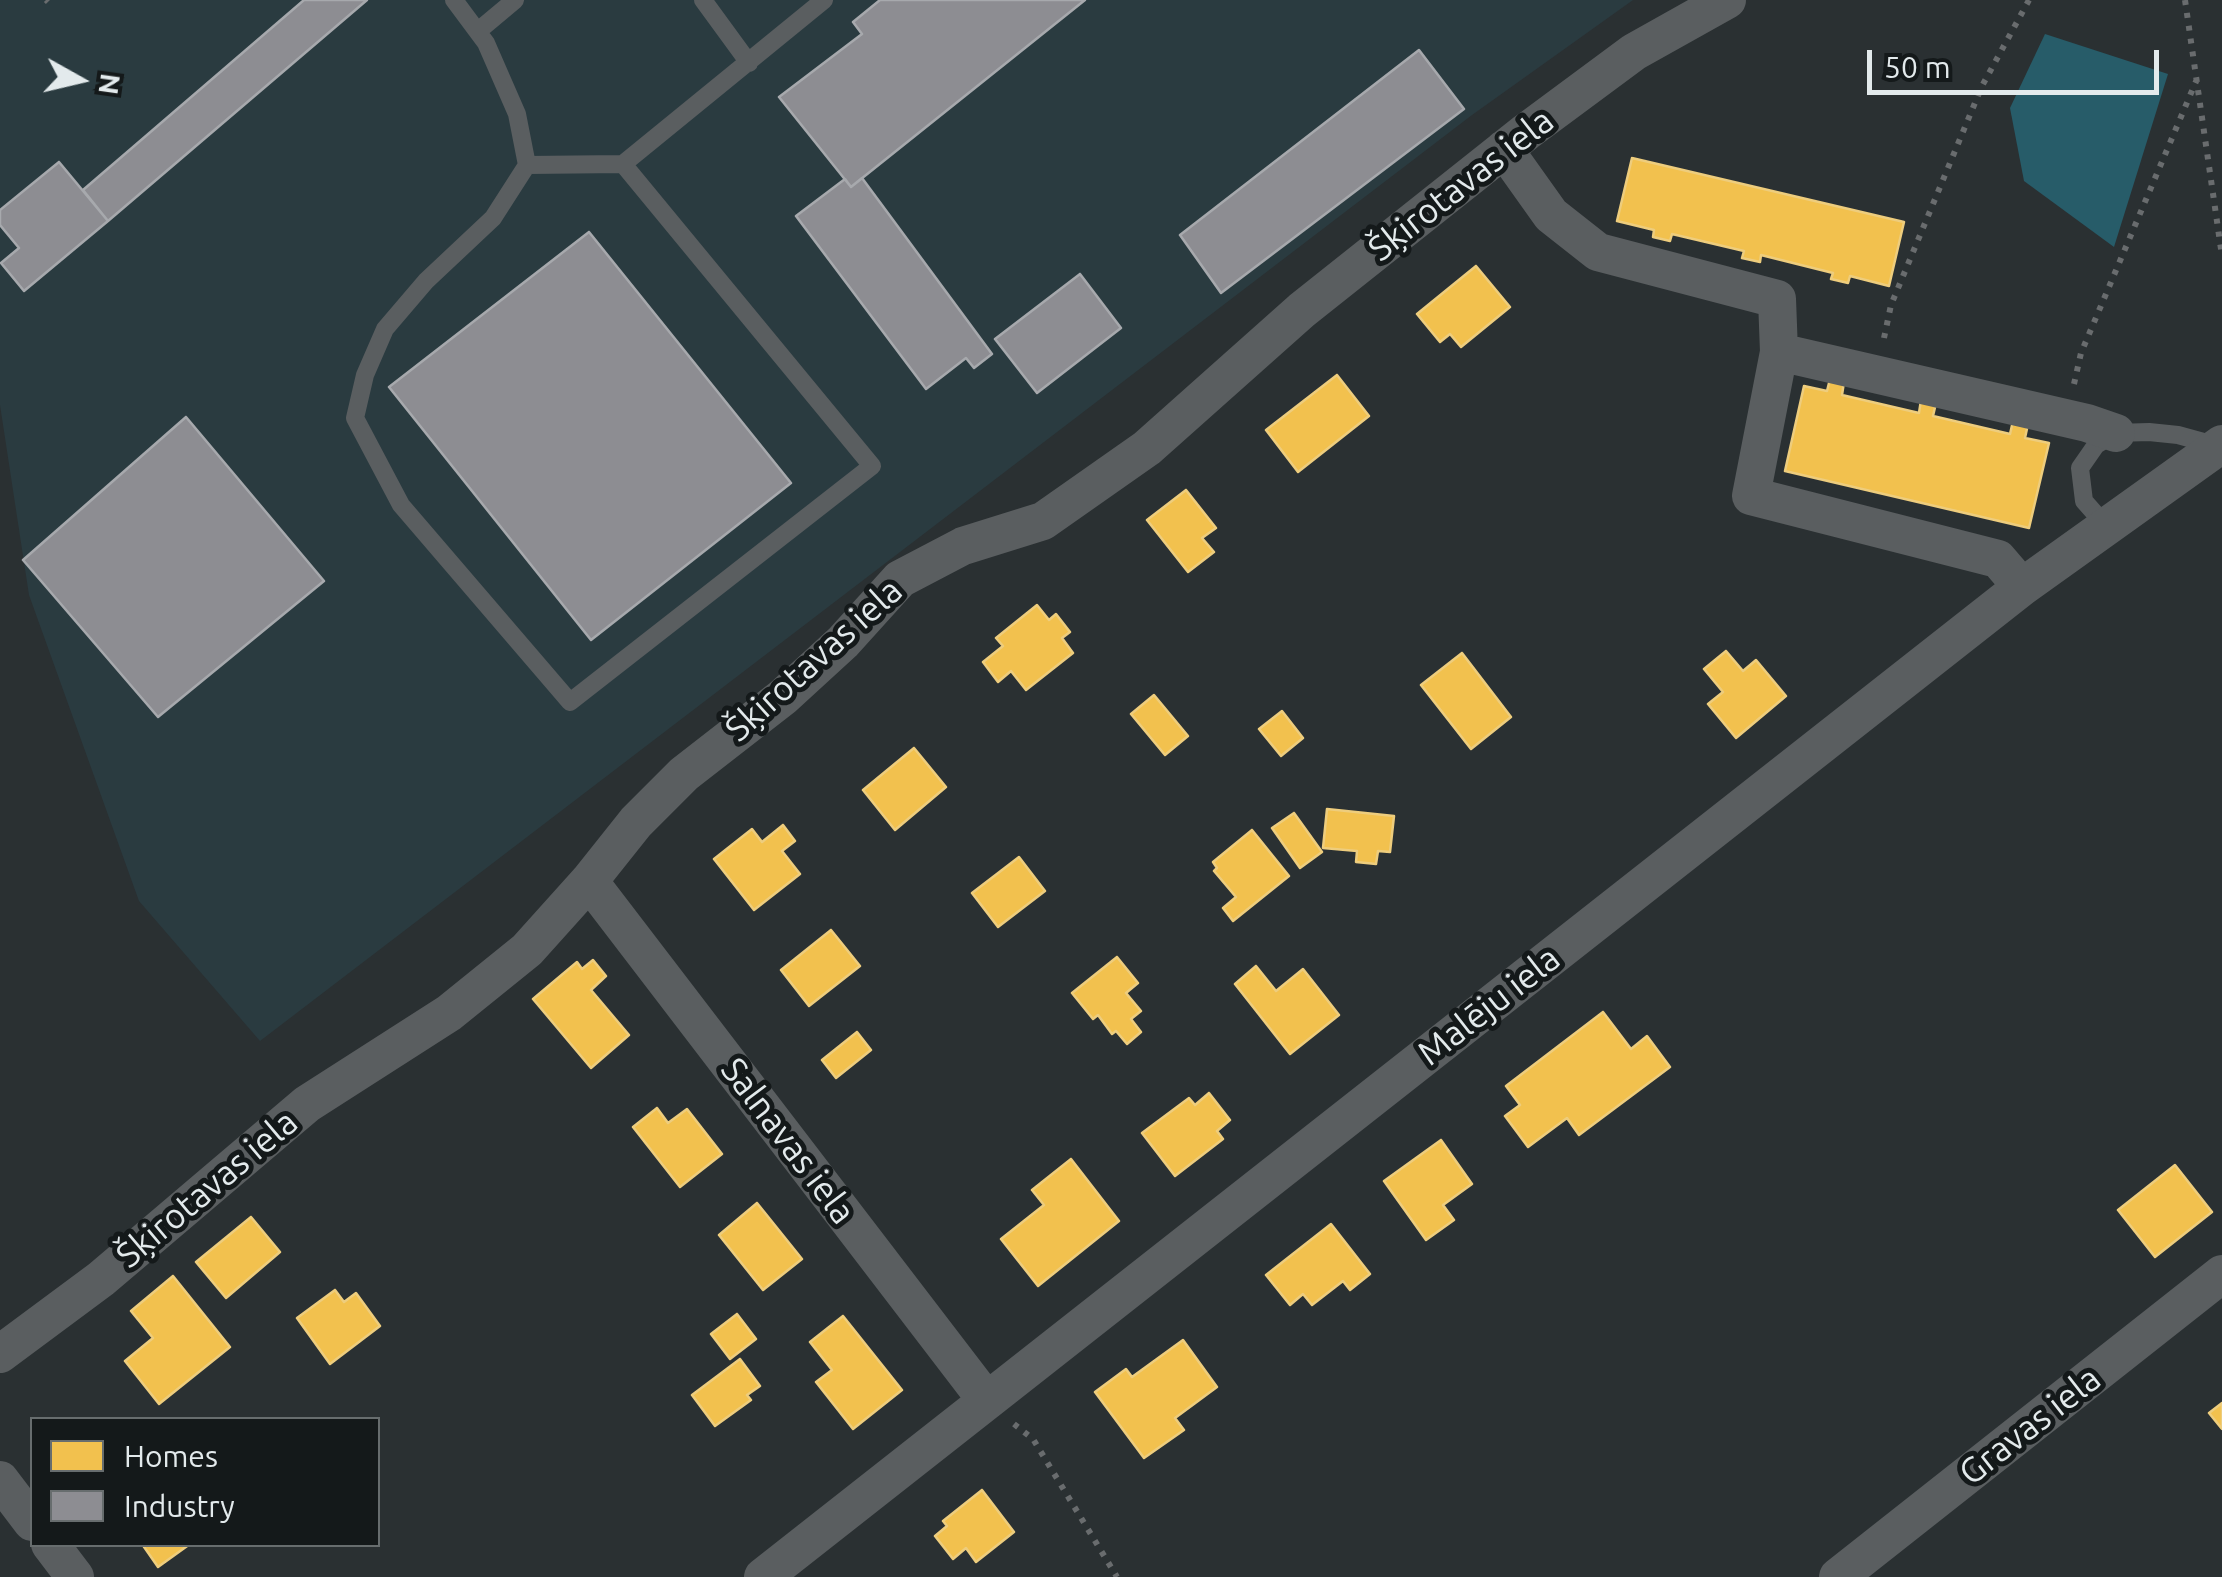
<!DOCTYPE html>
<meta charset="utf-8">
<style>
body{margin:0}
#map{position:relative;width:2222px;height:1577px;overflow:hidden;background:#2a3032;font-family:Ubuntu,sans-serif}
canvas{display:block}
.legend{position:absolute;left:30px;top:1417px;width:350px;height:130px;box-sizing:border-box;background:#14191a;border:2px solid #676d6e;margin:0;padding:12px 18px;list-style:none;font-size:30px;color:#e3eaec}
.legend li{display:flex;align-items:center;gap:20px;height:50px}
.legend b{width:50px;border:2px solid #676d6e}
.north{position:absolute;left:30px;top:30px;width:100px;height:100px;-webkit-text-stroke:8px #14191a;paint-order:stroke;rotate:98deg;font-size:28px;font-weight:700;line-height:40px;text-align:center;color:#e3eaec}
.north::after{content:'';display:block;margin:auto;width:35px;height:45px;background:#e3eaec;clip-path:polygon(50% 0,100% 100%,50% 72%,0 100%)}
.scale{position:absolute;left:1867px;top:50px;width:292px;height:45px;box-sizing:border-box;border:5px solid #e3eaec;border-top:0;padding-left:12px;font-size:30px;line-height:35px;white-space:nowrap;color:#e3eaec;-webkit-text-stroke:8px #14191a;paint-order:stroke}
</style>
<div id="map">
<canvas width="2222" height="1577"></canvas>
<ul class="legend">
<li><b style="height:28px;background:#f2c14e"></b>Homes</li>
<li><b style="height:28px;background:#8d8d92"></b>Industry</li>
</ul>
<div class="north">N</div>
<div class="scale">50 m</div>
</div>
<script>
const g = document.querySelector('canvas').getContext('2d');
g.lineJoin = 'round';
function fillPath(path, color) { g.fillStyle = color; g.fill(path, 'evenodd'); }
const shape = rows => new Path2D(rows.map(r => 'M' + r).join(''));
function trace(path, color, width, dash) { g.strokeStyle = color; g.lineWidth = width; g.lineCap = dash ? 'butt' : 'round'; g.setLineDash(dash || []); g.stroke(path); }
function drawText(font, color, halo, rows, align = 'center') {
  g.font = font + ' Ubuntu,sans-serif'; g.lineWidth = 10; g.setLineDash([]); g.textBaseline = 'middle'; g.strokeStyle = halo; g.fillStyle = color; for (const [text, x, y, turn = 0] of rows) {
    g.save(); g.translate(x, y); g.rotate((+turn || 0) * Math.PI / 180); g.textAlign = isNaN(turn) ? turn : align; if (halo) g.strokeText(text, 0, 0); g.fillText(text, 0, 0); g.restore();
  }
}
fillPath(shape([
 [0,0,1633,0,1472,115,260,1041,139,901,29,595,0,405]
]), '#2a3b40');
fillPath(shape([
 [2045,34,2168,74,2114,247,2024,181,2010,108]
]), '#275c69');
const homes = shape([
 [1632,158,1904,222,1889,286,1850,276,1848,283,1831,279,1833,273,1761,255,1760,262,1742,258,1744,251,1672,234,1670,241,1653,237,1654,230,1617,221,1632,158],
 [1476,266,1510,307,1461,347,1450,334,1440,342,1417,314,1476,266],
 [1337,375,1369,416,1298,472,1266,430,1337,375],
 [1830,379,1844,382,1842,395,1919,413,1921,400,1936,403,1933,416,2010,434,2013,421,2028,424,2025,438,2049,443,2029,528,1785,471,1804,386,1827,391,1830,379],
 [1186,490,1216,528,1202,538,1214,552,1188,572,1147,520,1186,490],
 [1037,605,1049,620,1056,614,1070,632,1062,638,1073,653,1026,690,1011,671,998,682,983,662,1003,646,996,638,1037,605],
 [1726,651,1743,671,1756,660,1786,696,1736,738,1708,704,1723,692,1704,669,1726,651],
 [1462,653,1511,717,1471,749,1421,685,1462,653],
 [1154,695,1188,736,1165,755,1131,714,1154,695],
 [1282,711,1303,738,1281,756,1259,729,1282,711],
 [914,748,946,787,895,830,863,790,914,748],
 [1327,809,1394,816,1390,852,1378,851,1376,864,1356,862,1357,851,1323,848,1327,809],
 [1294,813,1322,852,1300,868,1272,828,1294,813],
 [783,825,795,841,782,851,800,874,754,910,714,859,752,829,762,842,783,825],
 [1252,830,1289,876,1233,921,1223,908,1236,897,1214,871,1217,868,1213,862,1252,830],
 [1019,857,1045,891,998,927,972,893,1019,857],
 [831,930,860,966,809,1006,781,970,831,930],
 [1117,957,1138,983,1126,993,1141,1011,1131,1019,1141,1032,1127,1044,1116,1031,1112,1034,1098,1015,1093,1019,1072,993,1117,957],
 [593,960,606,976,591,990,629,1035,591,1068,533,999,577,962,582,969,593,960],
 [1256,966,1276,991,1303,969,1339,1015,1290,1054,1235,984,1256,966],
 [1603,1012,1631,1049,1647,1036,1670,1067,1579,1135,1567,1118,1528,1147,1505,1116,1520,1105,1506,1086,1603,1012],
 [857,1032,871,1050,836,1078,822,1060,857,1032],
 [1209,1093,1230,1120,1217,1131,1223,1139,1175,1176,1142,1133,1189,1098,1195,1105,1209,1093],
 [657,1108,668,1123,687,1109,722,1154,680,1187,633,1127,657,1108],
 [1441,1140,1472,1184,1443,1205,1454,1220,1426,1240,1384,1181,1441,1140],
 [1071,1159,1119,1221,1038,1286,1001,1239,1044,1205,1032,1190,1071,1159],
 [2175,1165,2212,1212,2155,1257,2118,1210,2175,1165],
 [757,1203,802,1259,763,1290,719,1235,757,1203],
 [251,1217,280,1252,226,1298,196,1262,251,1217],
 [1331,1224,1370,1274,1350,1290,1343,1281,1312,1305,1303,1294,1290,1305,1266,1275,1331,1224],
 [173,1276,230,1347,159,1404,125,1361,153,1338,131,1311,173,1276],
 [335,1290,344,1302,356,1293,380,1326,330,1364,297,1318,335,1290],
 [737,1314,756,1339,730,1359,711,1334,737,1314],
 [843,1316,902,1390,853,1429,816,1382,832,1370,810,1342,843,1316],
 [1183,1340,1217,1387,1175,1418,1184,1430,1144,1458,1095,1392,1126,1369,1132,1377,1183,1340],
 [740,1359,760,1386,747,1395,751,1400,715,1426,692,1395,740,1359],
 [2222,1403,2222,1429,2209,1413,2222,1403],
 [982,1490,1014,1532,976,1562,966,1548,953,1559,935,1536,947,1526,943,1521,982,1490],
 [142,1544,190,1544,158,1567,142,1544]
]);
fillPath(homes, '#f2c14e');
trace(homes, '#eecd7d', 2.5);
const industry = shape([
 [304,0,367,0,108,221,83,190,304,0],
 [880,0,1085,0,851,187,779,97,862,34,853,22,880,0],
 [1419,50,1464,109,1221,293,1180,235,1419,50],
 [59,162,108,221,24,291,1,263,19,248,0,225,0,210,59,162],
 [862,178,992,354,974,368,966,358,926,389,796,216,845,179,851,187,862,178],
 [589,232,791,483,591,640,389,387,589,232],
 [1080,274,1121,328,1037,393,995,339,1080,274],
 [186,417,324,581,158,717,23,560,186,417]
]);
fillPath(industry, '#8d8d92');
trace(industry, '#a7a9ad', 2.5);
trace(shape([
 [46,0,48,2],
 [2185,0,2222,256],
 [1884,338,1891,305,1982,86,2029,0],
 [2074,384,2081,353,2197,79],
 [1014,1424,1033,1439,1117,1577]
]), '#696c6e', 6, [5, 8]);
trace(shape([
 [454,0,486,43,517,114,527,165,493,218,426,281,385,329,365,375,355,418,401,505,570,702,872,466,623,164,527,165],
 [703,0,749,63],
 [478,31,515,0],
 [623,164,824,0],
 [2106,526,2084,501,2080,468,2096,445,2116,433,2149,432,2178,435,2218,446]
]), '#5a5e60', 18);
trace(shape([
 [1504,149,1551,215,1598,252,1777,299,1779,352,1751,496,1998,559,2022,587],
 [1779,352,2087,423,2116,433],
 [589,881,987,1401],
 [0,1354,101,1279,307,1104,449,1013,527,950,589,881,636,822,684,774,783,697,843,642,900,579,963,546,1043,521,1147,448,1302,310,1526,132,1634,52,1727,0],
 [0,1480,32,1522],
 [50,1544,75,1577],
 [763,1577,2022,587,2222,444],
 [1838,1577,2222,1274]
]), '#5a5e60', 38);
drawText('35px', '#e3eaec', '#14191a', [
 ["Šķirotavas iela",1461,185,-38],
 ["Šķirotavas iela",814,660,-42],
 ["Malēju iela",1489,1006,-38],
 ["Salnavas iela",788,1141,53],
 ["Šķirotavas iela",207,1189,-40],
 ["Gravas iela",2030,1426,-38]
]);
</script>
